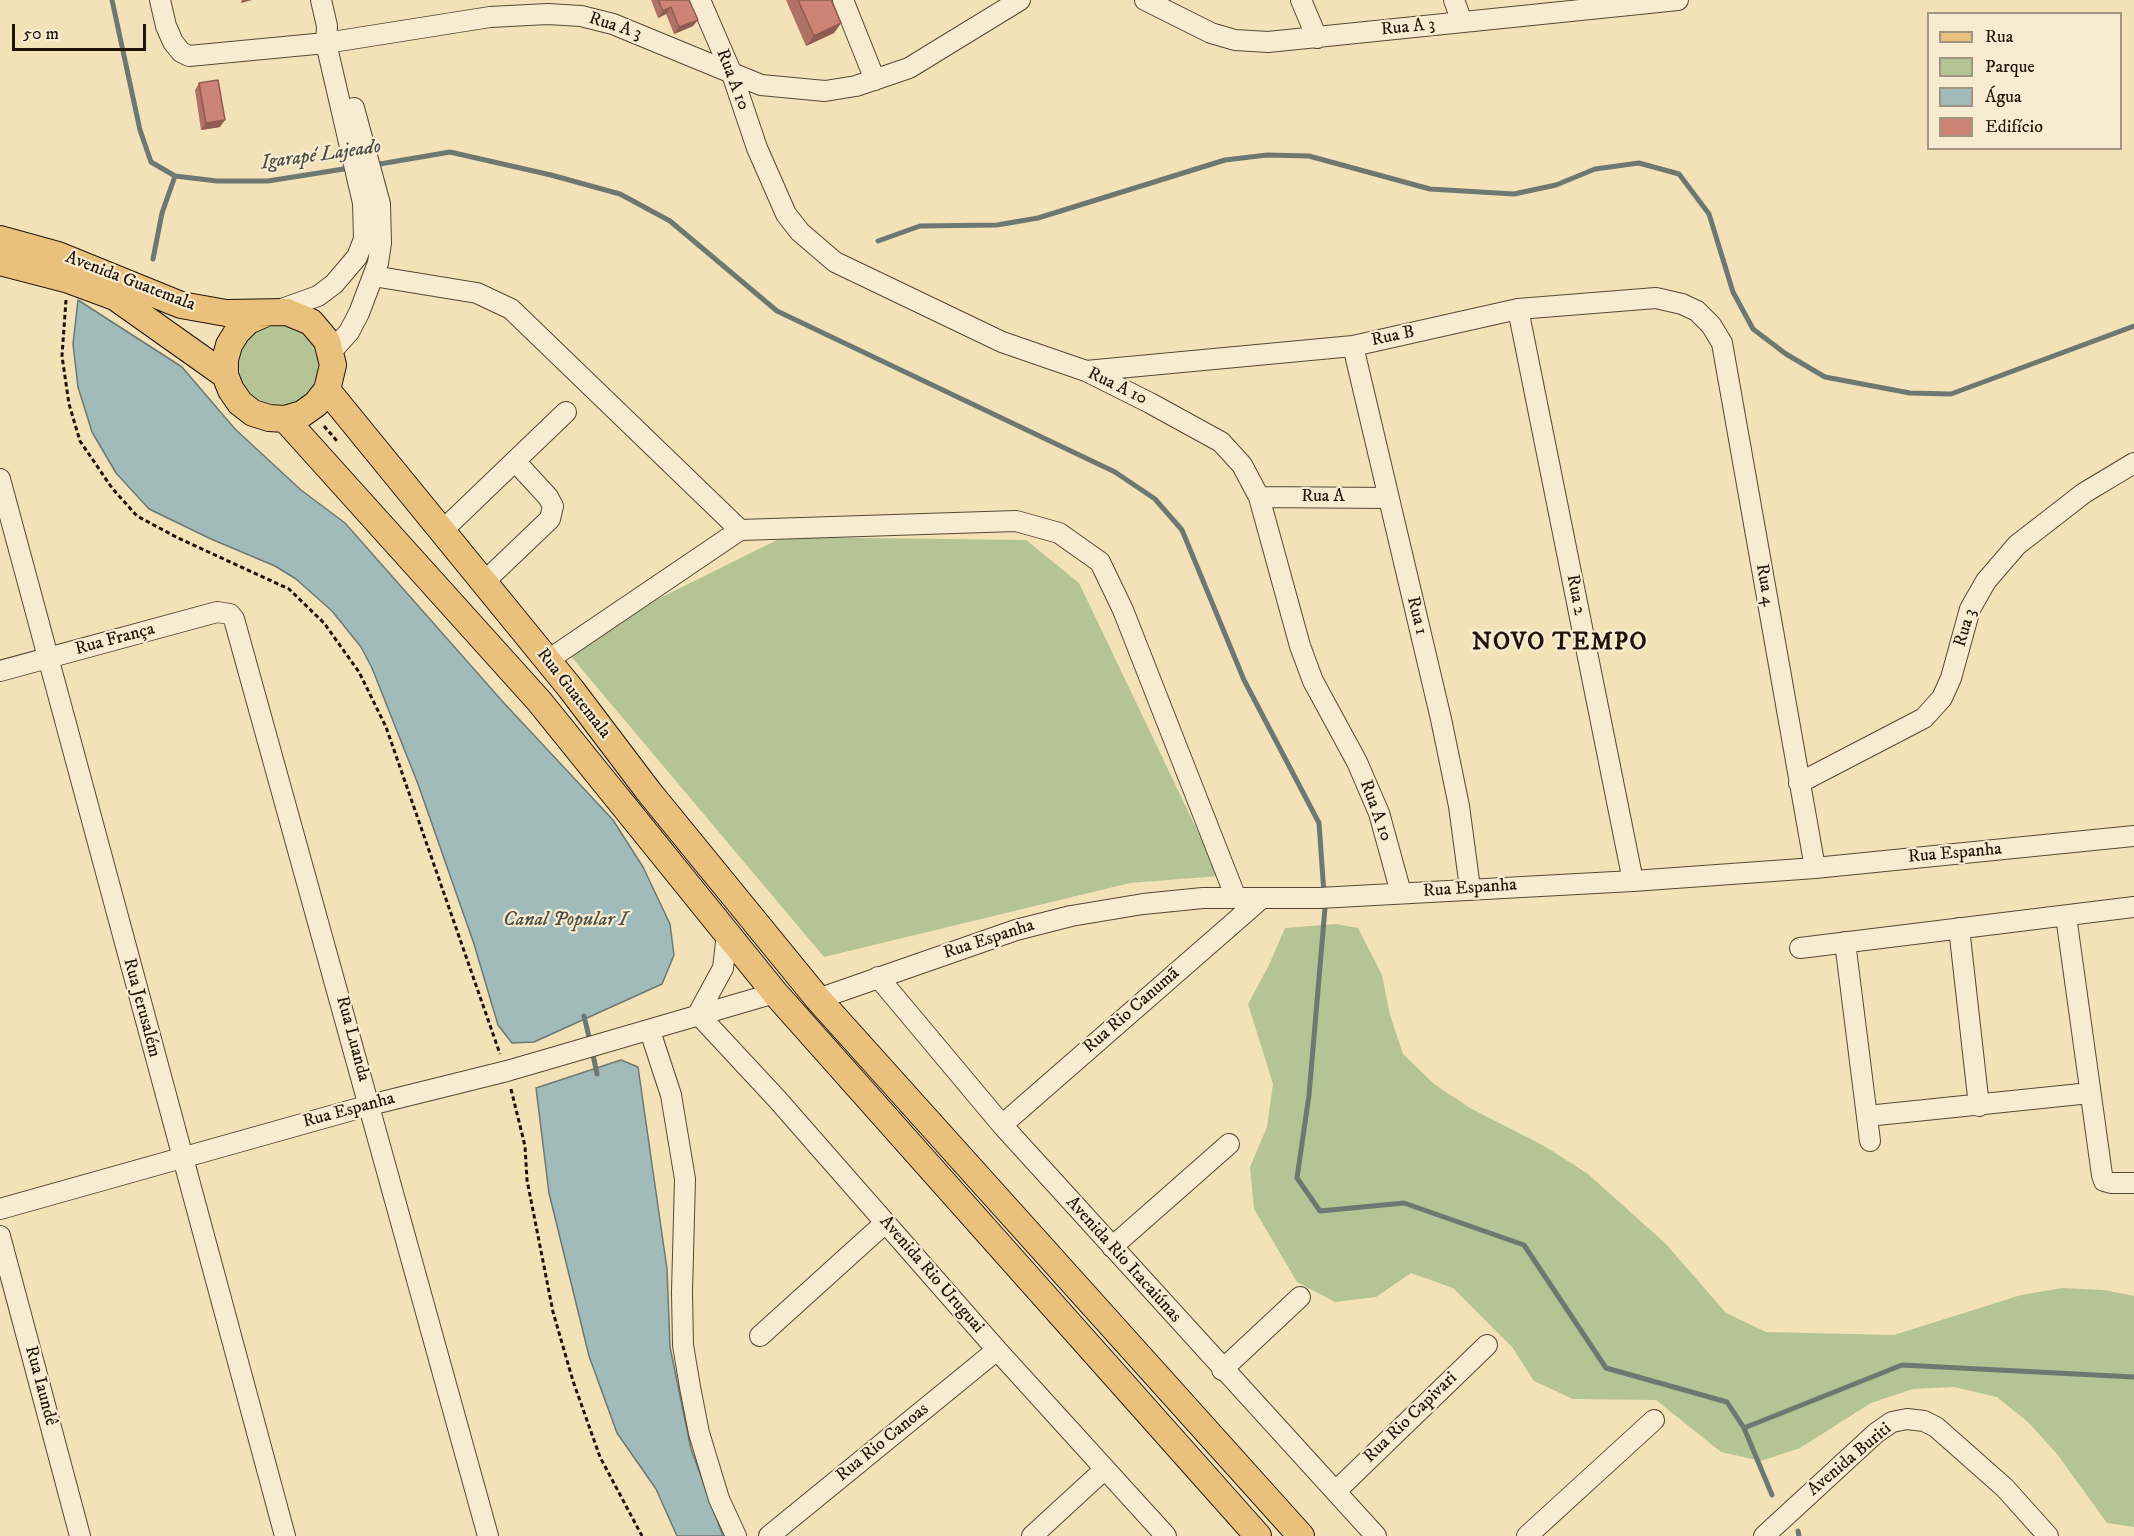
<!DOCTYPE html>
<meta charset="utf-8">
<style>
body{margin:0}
#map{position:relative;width:2134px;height:1536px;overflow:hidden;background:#f3e2b8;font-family:"IM FELL DW Pica",serif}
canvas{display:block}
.legend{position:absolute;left:1927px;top:12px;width:195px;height:138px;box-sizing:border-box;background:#f7ecd1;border:2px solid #a19581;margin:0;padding:8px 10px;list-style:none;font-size:18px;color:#201309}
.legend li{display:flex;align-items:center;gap:12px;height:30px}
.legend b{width:30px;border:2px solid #a19581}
.scale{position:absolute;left:12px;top:24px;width:134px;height:27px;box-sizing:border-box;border:3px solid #201309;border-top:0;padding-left:8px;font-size:18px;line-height:21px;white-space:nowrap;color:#201309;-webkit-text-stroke:4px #f7ecd1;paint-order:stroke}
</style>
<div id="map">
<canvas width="2134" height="1536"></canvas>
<ul class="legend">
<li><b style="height:8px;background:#eac17c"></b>Rua</li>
<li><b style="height:16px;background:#b4c494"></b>Parque</li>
<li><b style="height:16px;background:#a1bbba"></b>Água</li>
<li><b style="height:16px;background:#cd8474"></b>Edifício</li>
</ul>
<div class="scale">50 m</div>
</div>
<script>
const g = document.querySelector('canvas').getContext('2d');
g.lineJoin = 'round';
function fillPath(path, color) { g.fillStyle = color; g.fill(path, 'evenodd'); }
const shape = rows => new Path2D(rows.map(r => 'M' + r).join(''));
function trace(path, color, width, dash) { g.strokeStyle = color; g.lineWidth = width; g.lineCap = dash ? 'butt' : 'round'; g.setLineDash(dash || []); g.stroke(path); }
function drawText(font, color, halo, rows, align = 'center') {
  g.font = font + ' "IM FELL DW Pica",serif'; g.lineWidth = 4.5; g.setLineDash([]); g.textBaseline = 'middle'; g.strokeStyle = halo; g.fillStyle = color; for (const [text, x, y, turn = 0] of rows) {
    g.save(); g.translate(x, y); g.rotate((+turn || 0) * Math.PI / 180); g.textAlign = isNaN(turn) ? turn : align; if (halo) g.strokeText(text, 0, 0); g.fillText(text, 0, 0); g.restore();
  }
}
fillPath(shape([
 '239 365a40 40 0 1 1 80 0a40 40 0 1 1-80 0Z',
 [783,537,1026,540,1079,583,1219,876,1130,883,824,957,569,654,658,599],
 [1336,924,1358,928,1382,975,1390,1015,1403,1054,1434,1084,1470,1108,1546,1147,1588,1174,1666,1244,1726,1313,1766,1332,1894,1335,2021,1295,2063,1288,2104,1290,2134,1296,2134,1527,2107,1523,2057,1454,2029,1423,1997,1397,1954,1387,1913,1389,1871,1403,1800,1448,1761,1461,1721,1452,1656,1400,1573,1399,1534,1381,1512,1347,1453,1288,1411,1273,1376,1297,1335,1302,1297,1282,1254,1209,1250,1167,1267,1127,1273,1084,1248,1004,1269,965,1285,928]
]), '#b4c494');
const water = shape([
 [78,300,182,367,235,429,301,490,345,523,503,702,613,820,643,867,670,924,674,955,662,984,534,1042,512,1043,498,1025,474,944,418,784,372,668,361,647,332,611,296,579,275,566,211,539,149,509,116,473,92,432,78,387,73,344,78,300],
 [621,1060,638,1067,667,1269,670,1347,691,1449,723,1536,677,1536,656,1489,617,1433,589,1356,549,1193,536,1088,621,1060]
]);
fillPath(water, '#a1bbba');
trace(water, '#6d7873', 1.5);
trace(shape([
 [112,0,140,130,151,162,175,176,217,181,268,181,350,168],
 [374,165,450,152,551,175,620,194,670,221,777,311,1115,472,1155,499,1182,530,1244,680,1319,823,1325,908,1309,1095,1297,1178,1320,1211,1404,1203,1524,1245,1606,1368,1727,1402,1744,1428,1772,1495],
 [878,241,920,226,997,225,1038,218,1225,160,1267,155,1309,156,1430,189,1514,194,1556,185,1595,169,1639,163,1679,174,1709,214,1733,292,1753,329,1786,354,1825,377,1910,393,1951,394,2134,326],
 [153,259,162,213,175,176],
 [584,1016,590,1041],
 [592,1050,597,1074],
 [1744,1428,1902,1365,2134,1377],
 [1798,1531,1799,1536]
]), '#6d7873', 5);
const minor = shape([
 [160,0,166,26,173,42,181,52,189,56,326,43,490,17,548,14,581,16,613,24,761,85,825,91,856,86,909,68,1020,0],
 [700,0,732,74,757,148,786,214,800,232,835,262,1002,342,1086,371,1150,403,1221,442,1242,465,1259,497,1300,646,1313,681,1357,762,1379,813,1401,893],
 [843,0,875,80],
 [1145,0,1211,33,1235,40,1268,42,1678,0],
 [1301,0,1317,38],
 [1454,0,1462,22],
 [373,276,477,293,511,309,740,530,1016,521,1059,533,1100,562,1123,610,1236,898],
 [1518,309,1633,881],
 [276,311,318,296,334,284,357,257,364,239,363,203,326,43,327,26,321,0],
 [1353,346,1441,719,1459,806,1470,888],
 [331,352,349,332,359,313,378,263,381,243,380,204,354,108],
 [1086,371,1353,346,1518,309,1656,298,1682,304,1697,311,1711,325,1722,343,1815,868],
 [0,479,285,1536],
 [1259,497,1387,498],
 [442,531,566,412],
 [484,582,550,519,553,506,548,497,515,461],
 [548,660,740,530],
 [0,671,217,612,230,614,234,619,488,1536],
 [1799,783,1924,718,1942,698,1951,678,1970,609,1986,581,2017,545,2084,493,2134,463],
 [2066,916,2102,1175,2104,1181,2111,1183,2134,1183],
 [1959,928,1979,1106],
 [1845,942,1870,1141],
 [1800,948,2134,907],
 [878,977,1002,1125,1376,1536],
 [818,999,1016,930,1071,916,1143,904,1203,898,1319,898,1633,881,1815,868,2134,836],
 [698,1014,777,1099,997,1350,1166,1536],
 [698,1014,723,968,727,934],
 [650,1031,671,1095,685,1179,682,1292,683,1345,690,1387,699,1433,719,1499,736,1536],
 [1867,1116,2090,1093],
 [1002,1125,1262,898],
 [0,1209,370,1105,507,1071,775,993],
 [0,1236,80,1536],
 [1112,1247,1229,1144],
 [760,1336,885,1223],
 [1222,1370,1300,1297],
 [1336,1491,1487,1345],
 [769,1536,997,1350],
 [1032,1536,1105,1469],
 [1527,1536,1654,1420],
 [1764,1536,1876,1433,1892,1422,1907,1419,1924,1421,1936,1427,2005,1488,2048,1536]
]);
const major = shape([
 [0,239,58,255,181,305,226,313,287,312,311,322,327,341,333,365,327,390,316,404,302,414,285,419,269,418,253,413,240,403,231,390,225,375,225,360,229,345,237,332,248,321,262,315],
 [0,262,69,280,115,297,225,375],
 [327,390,571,689,649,792,818,999,1301,1536],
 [285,419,539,701,775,993,1258,1536]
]);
trace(minor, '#554735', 22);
trace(major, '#201309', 28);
trace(shape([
 [66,300,62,356,69,404,80,441,112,488,137,516,178,538,289,589,324,623,359,672,386,727,500,1054],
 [324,426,337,441],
 [511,1089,525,1146,527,1180,553,1312,573,1381,600,1457,642,1536]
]), '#201309', 3, [4.5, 3]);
trace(minor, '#f7ecd1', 20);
trace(major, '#eac17c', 26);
fillPath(shape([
 [651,0,689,0,693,26,674,34,666,14,658,18],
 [786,0,831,0,841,23,834,33,806,46],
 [199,83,220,127,201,130,195,90]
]), '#b07264');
fillPath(shape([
 [242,0,252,0,241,3],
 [671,7,666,14,658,18,663,11],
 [698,20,693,26,674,34,679,27],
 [841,23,834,33,806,46,814,36],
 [225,120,220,127,201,130,206,123]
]), '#905c51');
const building = shape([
 [658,0,689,0,698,20,679,27,671,7,663,11,658,0],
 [798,0,831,0,841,23,814,36,798,0],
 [218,80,225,120,206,123,199,83,218,80]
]);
fillPath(building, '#cd8474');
trace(building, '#905c51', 1.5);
drawText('18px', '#201309', '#f7ecd1', [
 ["Rua A 3",615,27,18],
 ["Rua A 3",1408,28,-6],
 ["Rua A 10",732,80,69],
 ["Avenida Guatemala",130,282,21],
 ["Rua B",1393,337,-12],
 ["Rua A 10",1117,387,26],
 ["Rua A",1323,497],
 ["Rua 4",1764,585,80],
 ["Rua 2",1575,595,79],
 ["Rua 1",1416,616,76],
 ["Rua 3",1966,628,-73],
 ["Rua França",115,640,-15],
 ["Rua Guatemala",573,694,52],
 ["Rua A 10",1375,811,70],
 ["Rua Espanha",1955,854,-5],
 ["Rua Espanha",1470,889,-4],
 ["Rua Espanha",989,940,-18],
 ["Rua Jerusalém",141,1008,75],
 ["Rua Rio Canumã",1132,1011,-41],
 ["Rua Luanda",352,1039,75],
 ["Rua Espanha",349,1111,-15],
 ["Avenida Rio Itacaiúnas",1123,1260,48],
 ["Avenida Rio Uruguai",931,1275,49],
 ["Rua Iaundê",40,1386,75],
 ["Rua Rio Capivari",1411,1418,-44],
 ["Rua Rio Canoas",883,1443,-39],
 ["Avenida Buriti",1850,1460,-40]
]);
drawText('italic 20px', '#4d4e47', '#f7ecd1', [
 ["Igarapé Lajeado",321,156,-8],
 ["Canal Popular I",565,921]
]);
g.letterSpacing = '1.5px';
drawText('bold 24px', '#201309', '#f7ecd1', [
 ["NOVO TEMPO",1560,644]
]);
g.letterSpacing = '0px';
</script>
